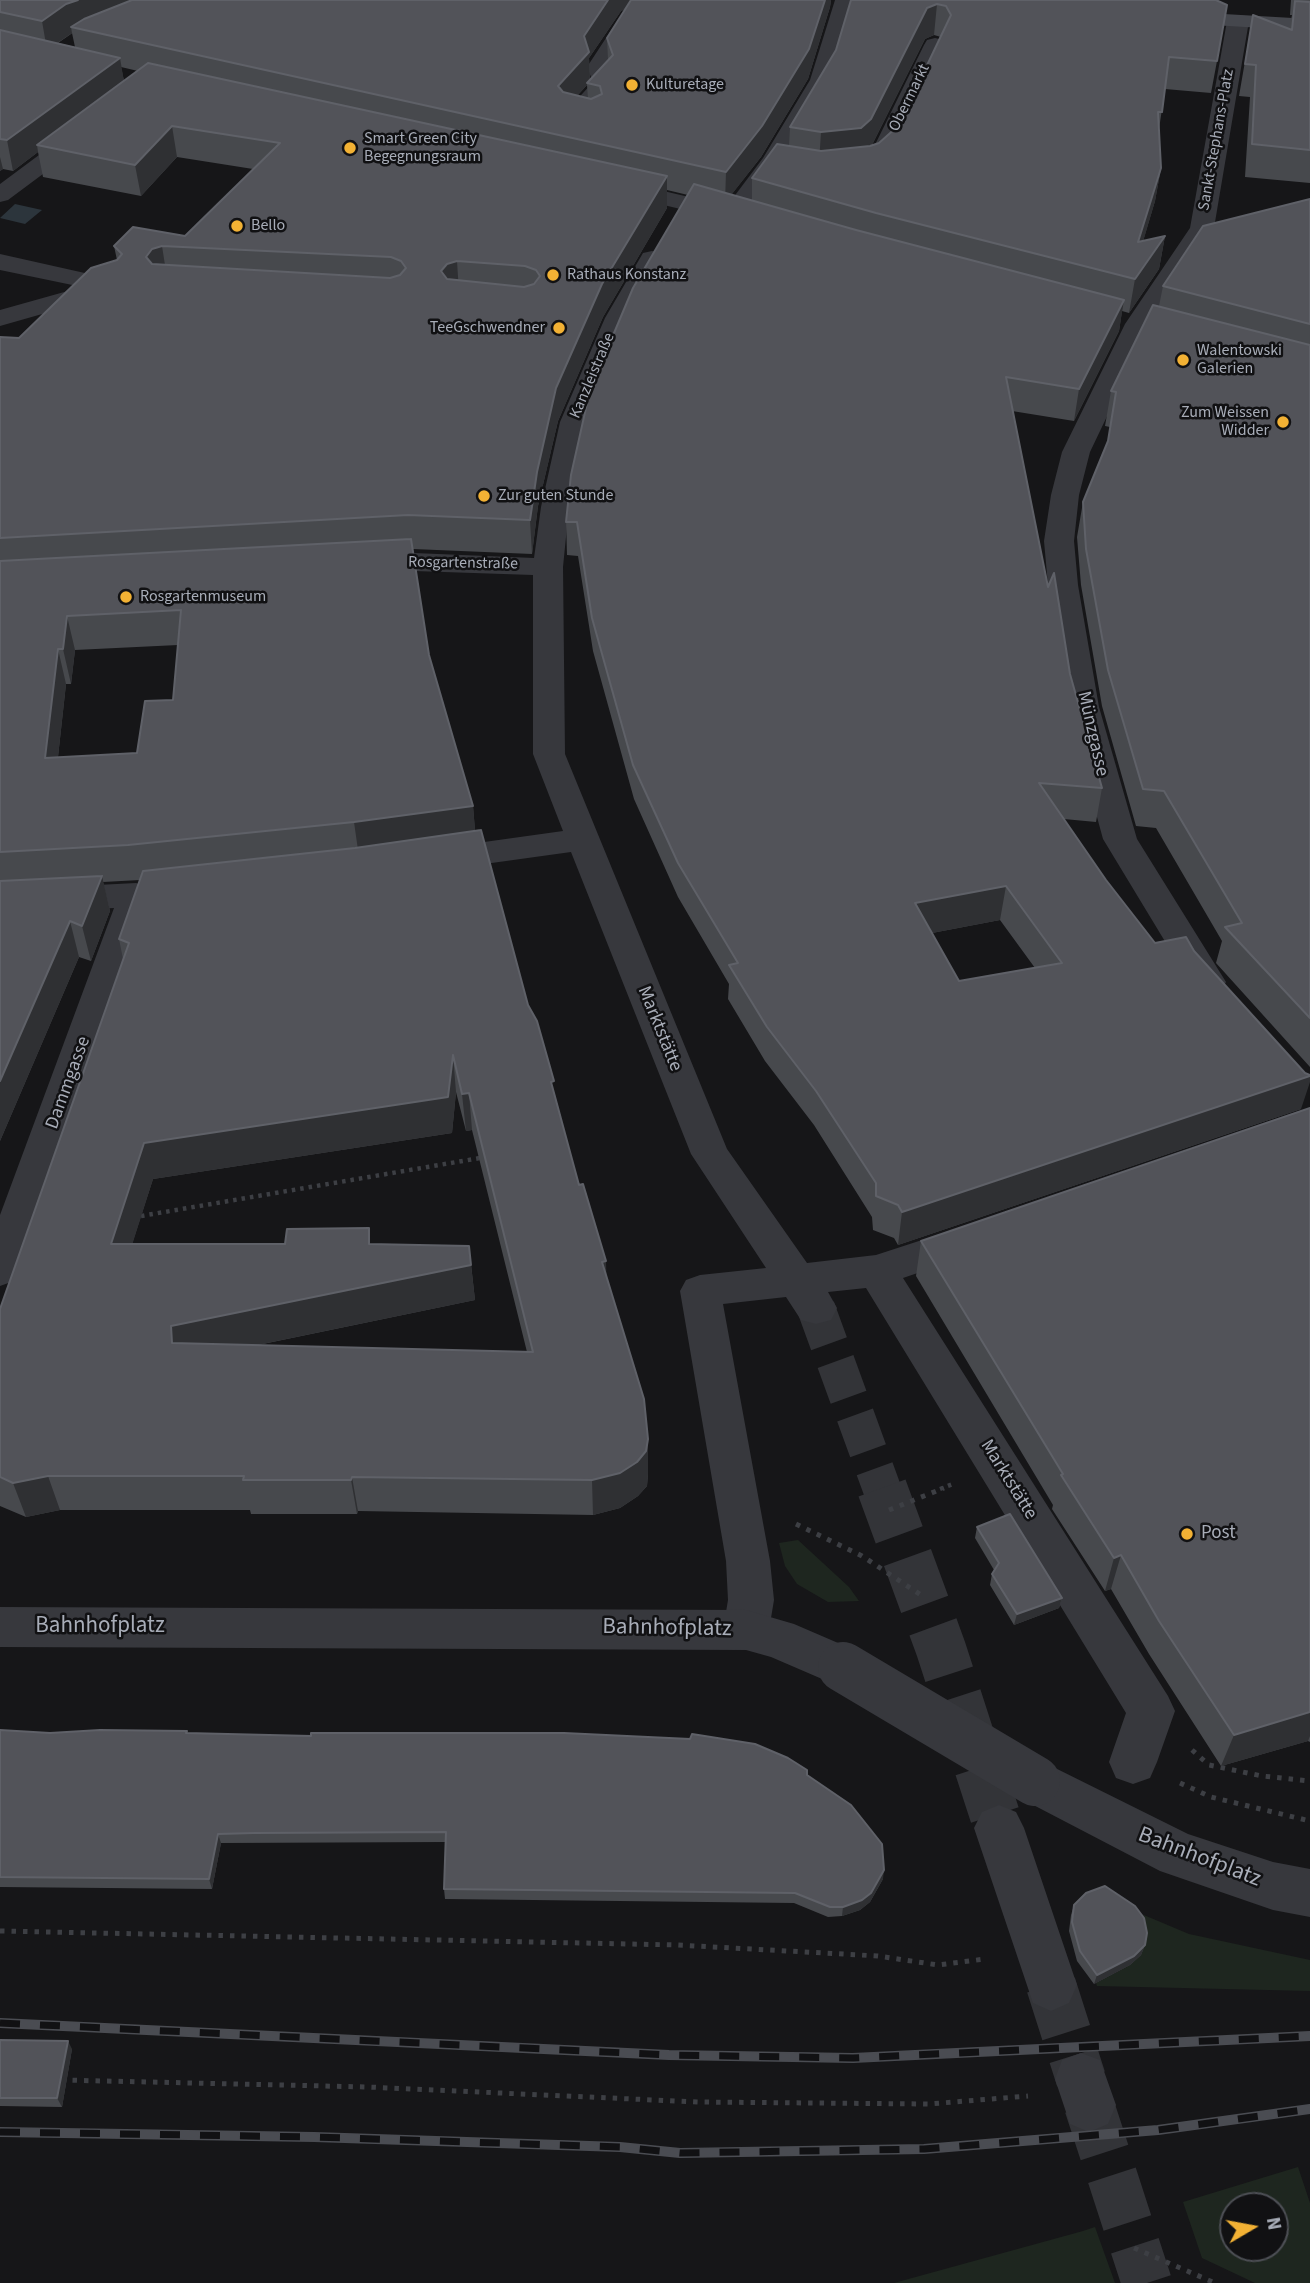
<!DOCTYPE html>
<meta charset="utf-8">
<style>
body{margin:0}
#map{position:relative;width:1310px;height:2283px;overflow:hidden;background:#161618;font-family:"Source Sans 3",sans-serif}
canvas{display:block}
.north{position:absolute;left:1219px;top:2192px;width:70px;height:70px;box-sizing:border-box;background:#111113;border:2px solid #4d4f55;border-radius:50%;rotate:80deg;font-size:19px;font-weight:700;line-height:28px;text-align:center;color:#a8adb8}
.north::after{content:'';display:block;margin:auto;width:24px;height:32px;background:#f2b134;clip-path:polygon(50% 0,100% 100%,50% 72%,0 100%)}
</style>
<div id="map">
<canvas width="1310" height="2283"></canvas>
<div class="north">N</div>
</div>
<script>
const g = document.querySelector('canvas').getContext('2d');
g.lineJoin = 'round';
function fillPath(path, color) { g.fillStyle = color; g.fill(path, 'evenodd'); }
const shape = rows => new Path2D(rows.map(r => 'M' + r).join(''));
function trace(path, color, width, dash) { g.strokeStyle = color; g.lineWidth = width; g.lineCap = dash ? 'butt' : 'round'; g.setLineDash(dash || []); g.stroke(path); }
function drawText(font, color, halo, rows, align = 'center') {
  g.font = font + ' "Source Sans 3",sans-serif'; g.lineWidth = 5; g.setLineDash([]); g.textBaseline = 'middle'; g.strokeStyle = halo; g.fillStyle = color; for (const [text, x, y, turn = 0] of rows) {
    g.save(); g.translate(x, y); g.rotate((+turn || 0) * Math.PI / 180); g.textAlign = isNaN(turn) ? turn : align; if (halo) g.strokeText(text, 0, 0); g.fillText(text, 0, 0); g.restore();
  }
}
fillPath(shape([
 [798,1540,849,1587,859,1601,828,1602,797,1584,785,1566,779,1543],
 [1120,1905,1189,1934,1310,1960,1310,1991,1097,1986,1096,1983,1130,1965,1141,1954],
 [1298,2167,1310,2203,1310,2283,1255,2283,1202,2258,1183,2202],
 [1233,2206,1275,2206,1275,2248,1233,2248],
 [1095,2227,1115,2283,894,2283,1083,2231]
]), '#1e261f');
fillPath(shape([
 [15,204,42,210,25,224,0,218]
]), '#2c353c');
trace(shape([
 [816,1308,882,1489]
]), '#333438', 38, [38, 19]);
trace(shape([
 [882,1488,941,1649,999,1828],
 [1051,1985,1081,2079],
 [1089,2105,1147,2283]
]), '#333438', 50, [50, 24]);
trace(shape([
 [141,1216,480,1158],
 [940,1489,953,1484]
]), '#3d3f44', 4.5, [3.5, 5]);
trace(shape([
 [889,1510,944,1488],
 [796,1524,862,1556,921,1595],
 [1192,1750,1209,1765,1262,1776,1310,1781],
 [1180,1783,1211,1797,1310,1821],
 [0,1931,678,1945,878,1956,938,1965,985,1959],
 [61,2080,368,2087,698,2102,929,2104,1028,2096],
 [1134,2248,1215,2283]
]), '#3d3f44', 5, [4.5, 7]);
fillPath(shape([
 [629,10,637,15,605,67,611,83,588,108,576,108,573,104,593,82,587,67,623,12,629,10]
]), '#37383d');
fillPath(shape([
 [835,0,855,0,832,80,785,160,744,220,735,222,609,192,605,187,609,182,617,180,727,206,763,158,810,80,835,0],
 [935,38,943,40,946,45,893,157,873,175,857,175,853,170,871,153,924,45,927,40,935,38],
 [82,127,90,129,94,134,90,139,8,200,0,202,0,184,74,129,82,127],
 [652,251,661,253,664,258,631,318,588,422,569,507,563,567,565,754,727,1149,807,1263,876,1255,968,1225,982,1229,988,1240,982,1251,903,1278,1168,1696,1175,1711,1157,1762,1150,1778,1133,1784,1116,1778,1109,1762,1126,1713,866,1288,828,1292,837,1308,831,1320,816,1324,801,1320,786,1297,723,1304,770,1561,774,1600,769,1630,762,1644,746,1650,730,1644,723,1630,728,1600,726,1561,680,1291,686,1280,700,1275,766,1268,691,1154,571,852,434,871,422,868,417,860,422,852,434,849,563,831,533,754,533,575,414,571,365,573,355,570,350,564,355,558,365,555,414,553,534,558,541,507,560,422,605,318,643,253,652,251],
 [0,254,116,280,120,288,116,293,0,326,0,310,82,287,0,270,0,254],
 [999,1805,1016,1812,1024,1828,1077,1985,1069,2003,1051,2011,1033,2003,974,1828,982,1812,999,1805],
 [1081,2053,1100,2060,1116,2105,1108,2124,1089,2132,1070,2124,1055,2079,1062,2060,1081,2053]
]), '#37383d');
fillPath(shape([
 [1238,15,1246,16,1249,21,1214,228,1151,324,1090,452,1079,495,1074,541,1078,585,1099,707,1137,839,1226,982,1221,991,1208,995,1195,991,1103,839,1067,707,1048,585,1044,541,1051,495,1062,452,1125,324,1190,228,1227,21,1230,16,1238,15],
 [136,883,148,887,153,895,20,1270,14,1281,0,1286,0,1215,114,908,0,914,0,890,136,883]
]), '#37383d');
fillPath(shape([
 [0,1607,746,1610,794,1624,859,1652,866,1667,859,1682,843,1688,771,1657,746,1650,0,1647,0,1607],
 [1035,1758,1188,1834,1273,1862,1310,1869,1310,1917,1273,1910,1160,1871,1018,1797,1011,1781,1018,1765,1035,1758]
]), '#37383d');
fillPath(shape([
 [1172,11,1310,19,1310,31,1164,22,1161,17,1164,12,1172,11]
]), '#45474d');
const rail = shape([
 [0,2023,669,2055,853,2058,1310,2036],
 [0,2132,314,2137,620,2147,680,2153,924,2149,1158,2130,1310,2109]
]);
trace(rail, '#4a4c52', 10);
trace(rail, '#111113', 7, [20]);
trace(shape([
 [843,1667,1035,1781]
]), '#37383d', 50);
fillPath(shape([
 [0,0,831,0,830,7,808,79,761,157,731,195,752,201,752,178,789,146,790,127,836,50,851,0,1216,0,1217,61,1211,93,1165,89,1159,129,1161,168,1155,201,1143,241,1165,236,1159,269,1129,313,1122,311,1119,331,1074,421,1012,411,1048,587,1070,674,1102,788,1096,822,1064,819,1106,880,1155,943,1194,951,1301,1109,898,1245,894,1238,873,1230,872,1217,814,1125,765,1061,728,999,729,984,678,897,634,799,593,651,578,556,567,555,566,519,688,195,667,190,667,208,603,317,558,421,538,506,532,554,413,549,429,655,473,806,475,831,555,1095,579,1185,606,1276,648,1439,648,1474,647,1486,638,1496,620,1508,593,1515,358,1511,357,1514,251,1514,250,1510,60,1510,26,1517,0,1506,0,1309,123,959,119,939,140,880,103,882,110,911,91,961,79,957,0,1141,0,337,19,338,117,260,114,246,185,236,253,169,177,157,141,196,43,177,38,152,13,171,3,169,0,171],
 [625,9,607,38,608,60,590,80,589,58,621,11],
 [72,33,75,47,58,43,71,34],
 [934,35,941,37,898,126,879,143,872,145,925,39],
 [121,67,138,71,124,81],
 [587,85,588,99,577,96],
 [178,645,173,700,137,753,58,757,66,684,71,684,75,650],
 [1000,920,1035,968,959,981,932,933],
 [456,1092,466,1131,472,1130,527,1352,258,1345,475,1300,469,1246,371,1244,132,1244,153,1179,452,1133],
 [1291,0,1310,0,1310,183,1245,177,1250,97,1239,96,1253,15,1289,29,1292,15,1290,15],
 [1310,199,1310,1067,1216,963,1222,941,1156,828,1136,826,1102,706,1081,585,1077,537,1083,502,1108,441,1110,427,1105,426,1111,391,1159,306,1163,286],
 [1310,1108,1310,1742,1308,1741,1221,1766,1149,1654,1111,1589,1105,1591,1052,1509,1053,1505,916,1276,921,1241],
 [977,1527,1062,1598,1059,1608,1014,1625,990,1585,992,1574,994,1570,975,1538],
 [0,1730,50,1733,187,1731,187,1733,807,1775,883,1879,870,1902,860,1910,842,1916,828,1917,794,1903,445,1899,444,1889,446,1842,221,1843,212,1889,0,1887],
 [1074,1905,1145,1945,1141,1955,1130,1965,1094,1984,1077,1961,1069,1931,1071,1915],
 [0,2040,72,2049,62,2107,0,2106]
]), '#47494d');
fillPath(shape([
 [78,0,157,0,71,27,72,33,47,50,42,21,66,4],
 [608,0,630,0,630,8,621,11,589,58,590,81,587,83,587,85,559,116,558,86,584,36],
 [825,0,831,0,830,7,808,79,761,157,725,203,726,172],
 [937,4,934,35,925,39,869,151,819,164,821,132,927,8],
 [120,58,125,87,37,145,38,152,13,171,7,140],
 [172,126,177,157,141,196,135,165],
 [0,157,3,169,0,171],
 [1161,168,1155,201,1133,276,1138,242],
 [667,176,667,208,603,317,558,421,538,506,532,554,530,520,537,472,556,388,602,284],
 [1165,236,1159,269,1129,313,1135,279],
 [162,246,167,278,157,282,146,257,152,249],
 [457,261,459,293,441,271,447,264],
 [1124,300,1119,331,1074,421,1079,389],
 [67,616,75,650,71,684,63,649],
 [58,649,66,684,54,793,45,758],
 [473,806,476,841,359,857,354,822],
 [102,876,110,911,91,961,82,926],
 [1006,886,1000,920,911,937,915,903],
 [70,921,79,957,0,1141,0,1081],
 [453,1055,456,1092,452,1133,153,1179,121,1280,111,1244,144,1143],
 [1310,1076,1310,1082,1301,1109,898,1245,902,1212],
 [469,1093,472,1130,466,1131,462,1094],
 [606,1261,607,1297,602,1262],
 [471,1265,475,1300,180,1361,172,1343,171,1326],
 [648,1439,648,1474,647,1486,638,1496,620,1508,593,1515,592,1480],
 [48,1476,60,1510,26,1517,13,1483],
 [352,1477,358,1511,357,1514,351,1480],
 [1121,1555,1111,1589,1105,1591,1114,1558],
 [1062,1598,1059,1608,1014,1625,1017,1614],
 [1310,1712,1310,1736,1308,1741,1221,1766,1234,1735],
 [218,1834,221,1843,212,1889,209,1879],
 [884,1870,883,1879,870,1902,860,1910,842,1916,843,1907],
 [1145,1945,1141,1955,1130,1965,1094,1984,1097,1975],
 [68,2041,72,2049,62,2107,57,2098]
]), '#2f3033');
const building = shape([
 [0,0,78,0,66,4,42,21,0,12,0,0],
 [132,0,608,0,584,36,589,52,558,86,563,92,591,99,602,94,600,86,587,83,613,55,607,38,631,0,825,0,809,49,762,126,726,172,71,27,84,19,132,0],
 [851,0,1216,0,1227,5,1217,61,1169,57,1162,112,1158,112,1161,168,1138,242,1165,236,1135,279,876,213,752,178,777,144,821,151,870,146,879,143,898,126,951,15,946,6,937,4,927,8,871,119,861,128,821,132,790,127,836,50,851,0],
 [1295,1,1310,2,1310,150,1252,144,1256,65,1245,64,1253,15,1292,30,1295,1],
 [0,30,120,58,7,140,0,139,0,30],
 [148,63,667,176,602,284,556,388,537,472,530,520,408,515,0,538,0,337,19,338,91,268,117,260,122,254,114,246,133,227,185,236,280,143,172,126,135,165,37,145,148,63],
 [162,246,391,257,401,261,406,268,400,275,390,278,152,264,146,257,152,249,162,246],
 [457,261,525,266,536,270,540,276,534,284,524,287,447,279,441,271,447,264,457,261],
 [694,184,856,230,1124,300,1079,389,1006,377,1048,587,1054,573,1070,674,1102,788,1039,783,1106,880,1155,943,1186,937,1194,951,1305,1073,1310,1075,1310,1076,902,1212,898,1205,876,1196,876,1183,816,1091,767,1027,729,965,738,963,678,863,633,765,592,618,577,522,566,522,571,475,590,390,633,288,694,184],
 [1006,886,1062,963,959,981,915,903,1006,886],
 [1310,199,1310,324,1163,286,1203,226,1310,199],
 [1153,305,1310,345,1310,1018,1225,927,1242,923,1164,791,1143,789,1108,670,1086,549,1083,502,1108,441,1116,392,1111,391,1153,305],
 [411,539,429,655,473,806,354,822,128,845,0,852,0,561,411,539],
 [181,610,173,700,145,701,137,753,45,758,58,649,63,649,67,616,181,610],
 [481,830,528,1005,537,1021,554,1081,551,1082,579,1185,583,1184,606,1261,602,1262,644,1399,648,1439,646,1451,637,1462,620,1473,592,1480,352,1477,351,1480,243,1480,244,1476,48,1476,13,1483,0,1477,0,1309,129,943,119,939,143,871,355,848,481,830],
 [453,1055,462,1094,469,1093,533,1352,172,1343,171,1326,471,1265,469,1246,369,1244,369,1228,287,1229,285,1244,111,1244,144,1143,448,1097,453,1055],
 [102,876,82,926,70,921,0,1081,0,881,102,876],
 [1310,1108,1310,1712,1234,1735,1159,1621,1121,1555,1114,1558,1061,1475,1063,1474,921,1241,1310,1108],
 [1010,1514,1062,1598,1017,1614,992,1574,999,1563,977,1527,1010,1514],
 [0,1730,50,1733,100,1730,187,1731,186,1733,311,1736,311,1733,564,1733,690,1739,692,1734,755,1744,788,1758,807,1770,807,1775,851,1805,882,1844,884,1870,871,1893,862,1900,843,1907,830,1907,795,1893,444,1889,446,1832,254,1833,218,1834,209,1879,0,1877,0,1730],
 [1105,1886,1135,1906,1144,1918,1147,1933,1145,1945,1134,1956,1097,1975,1080,1951,1072,1922,1074,1905,1086,1893,1105,1886],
 [0,2040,68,2041,57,2098,0,2098,0,2040]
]);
fillPath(building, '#525359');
trace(building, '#5f6168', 2);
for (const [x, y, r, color] of [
 [632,85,7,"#f2b134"],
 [350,148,7,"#f2b134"],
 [237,226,7,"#f2b134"],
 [553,275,7,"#f2b134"],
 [559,328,7,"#f2b134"],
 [1183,360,7,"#f2b134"],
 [1283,422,7,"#f2b134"],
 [484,496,7,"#f2b134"],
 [126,597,7,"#f2b134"],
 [1187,1534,7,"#f2b134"]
]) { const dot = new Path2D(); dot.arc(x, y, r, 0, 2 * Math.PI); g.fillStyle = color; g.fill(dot); trace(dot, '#111113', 2.5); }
drawText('16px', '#a8adb8', '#111113', [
 ["Kulturetage",646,85],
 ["Smart Green City",364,139],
 ["Begegnungsraum",364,157],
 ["Bello",251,226],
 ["Rathaus Konstanz",567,275],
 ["TeeGschwendner",545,328,"right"],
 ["Walentowski",1197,351],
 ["Galerien",1197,369],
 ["Zum Weissen",1269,413,"right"],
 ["Widder",1269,431,"right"],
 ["Zur guten Stunde",498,496],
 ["Rosgartenmuseum",140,597]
], 'left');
drawText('16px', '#a8adb8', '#111113', [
 ["Obermarkt",910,98,-64],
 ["Sankt-Stephans-Platz",1217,140,-80],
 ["Kanzleistraße",593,376,-67],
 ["Rosgartenstraße",463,564,1]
]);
drawText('19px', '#a8adb8', '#111113', [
 ["Münzgasse",1092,734,77],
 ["Marktstätte",659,1029,68],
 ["Dammgasse",69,1083,-70],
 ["Marktstätte",1008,1480,58]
]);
drawText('19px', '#a8adb8', '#111113', [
 ["Post",1201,1534]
], 'left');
drawText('23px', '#a8adb8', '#111113', [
 ["Bahnhofplatz",100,1627],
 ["Bahnhofplatz",667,1629,1],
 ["Bahnhofplatz",1199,1858,21]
]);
</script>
